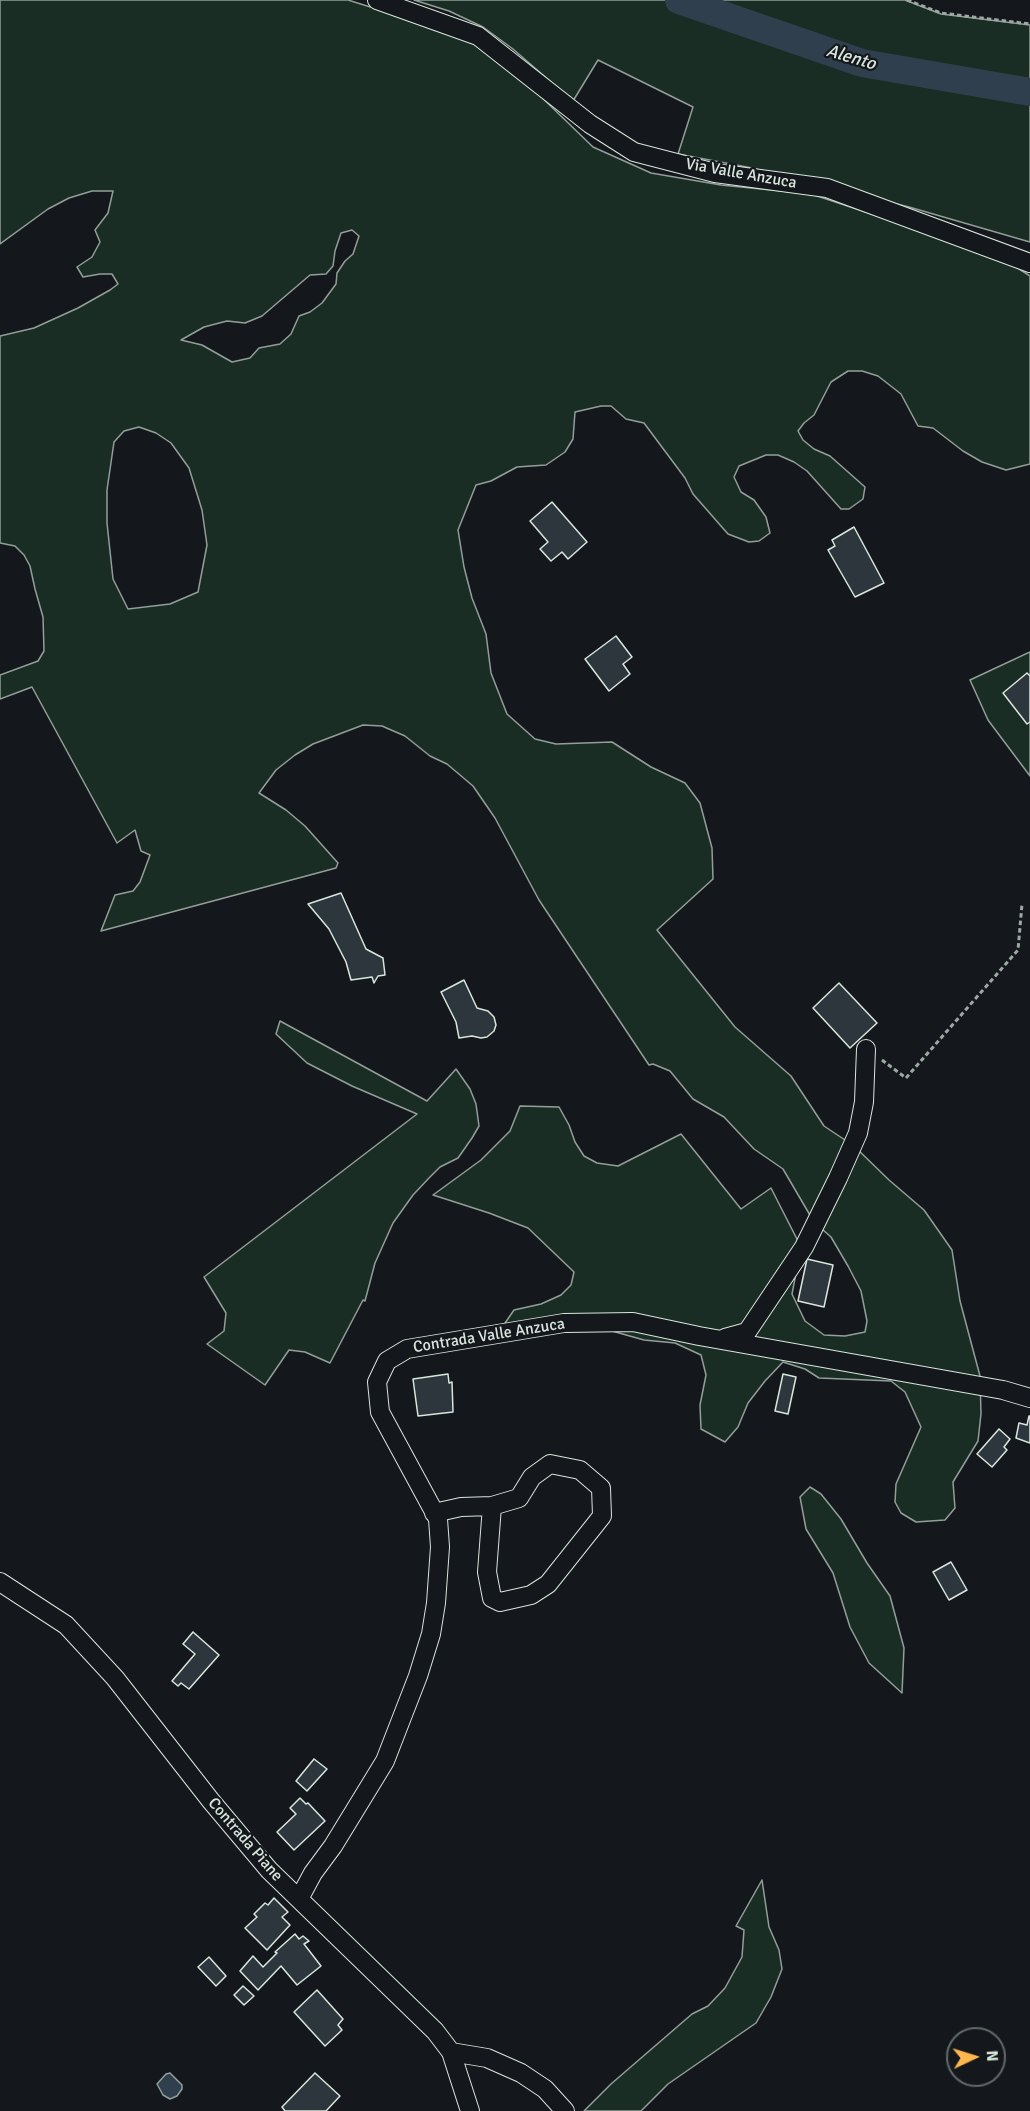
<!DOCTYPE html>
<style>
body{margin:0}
#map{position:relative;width:1030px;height:2111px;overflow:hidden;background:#14181c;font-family:Signika,sans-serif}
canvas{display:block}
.north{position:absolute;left:946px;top:2027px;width:60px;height:60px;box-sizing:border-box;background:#14181c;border:2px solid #626a69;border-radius:50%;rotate:86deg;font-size:16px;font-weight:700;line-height:24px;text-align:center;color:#d8e6dc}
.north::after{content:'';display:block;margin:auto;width:21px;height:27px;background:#ffb74d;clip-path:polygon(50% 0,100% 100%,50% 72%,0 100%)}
</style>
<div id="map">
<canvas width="1030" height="2111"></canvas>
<div class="north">N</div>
</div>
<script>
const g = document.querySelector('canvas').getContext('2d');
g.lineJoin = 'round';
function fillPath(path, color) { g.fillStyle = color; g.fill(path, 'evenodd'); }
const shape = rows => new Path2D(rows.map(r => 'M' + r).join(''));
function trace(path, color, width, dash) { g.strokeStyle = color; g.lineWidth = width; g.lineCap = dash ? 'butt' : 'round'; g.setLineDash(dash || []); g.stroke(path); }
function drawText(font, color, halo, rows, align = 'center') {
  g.font = font + ' Signika,sans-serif'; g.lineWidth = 4.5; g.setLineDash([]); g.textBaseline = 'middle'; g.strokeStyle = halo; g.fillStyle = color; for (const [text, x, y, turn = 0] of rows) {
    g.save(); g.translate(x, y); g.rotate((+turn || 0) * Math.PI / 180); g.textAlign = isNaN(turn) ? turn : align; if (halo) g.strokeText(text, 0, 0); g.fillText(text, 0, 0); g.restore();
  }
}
const green = shape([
 [0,0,348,0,476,40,532,88,593,147,651,173,721,185,811,194,999,256,1030,276,1030,464,1006,470,982,462,963,451,933,428,918,426,901,394,878,376,862,371,848,371,831,382,814,415,804,423,798,431,803,440,814,449,830,456,865,487,863,499,849,509,841,509,807,471,794,462,778,455,766,455,739,466,734,477,741,492,754,500,766,517,770,533,759,541,749,542,728,534,693,494,685,478,644,423,626,419,611,406,601,406,575,412,573,439,565,452,546,465,517,467,491,481,476,485,458,530,464,567,472,598,486,634,491,673,507,714,535,739,556,744,612,742,651,767,685,783,700,803,712,848,713,879,657,930,735,1027,791,1076,824,1126,854,1146,889,1180,924,1210,952,1250,960,1301,980,1376,981,1414,978,1441,953,1482,955,1508,945,1520,916,1522,901,1513,895,1502,896,1484,921,1427,905,1392,891,1381,819,1378,805,1369,783,1362,765,1381,748,1403,738,1427,725,1442,701,1429,700,1405,706,1375,701,1355,675,1343,644,1340,612,1331,503,1326,514,1310,541,1304,561,1295,571,1285,574,1272,528,1228,489,1213,433,1195,481,1160,510,1131,520,1106,559,1107,569,1125,575,1142,584,1156,597,1163,618,1166,681,1134,741,1209,771,1188,801,1247,792,1294,805,1321,824,1335,845,1336,865,1332,867,1321,861,1291,848,1266,831,1237,814,1222,783,1169,754,1149,724,1117,693,1099,670,1071,653,1064,649,1065,539,900,495,818,473,786,447,764,430,756,405,736,382,726,363,725,313,744,295,755,276,770,259,793,286,810,305,826,338,863,336,868,101,931,115,895,133,891,140,882,150,855,141,851,135,830,117,843,32,687,0,699,0,675,38,661,44,651,43,617,35,589,30,566,24,555,15,546,0,543,0,336,34,328,78,308,110,290,118,284,112,274,100,274,83,277,77,267,92,257,100,242,95,230,108,213,113,191,92,191,69,198,48,209,0,244,0,0],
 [352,230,359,236,353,254,345,261,337,273,336,284,322,303,310,312,299,316,291,334,280,344,259,348,250,358,232,362,202,345,181,340,204,327,227,321,245,323,262,316,310,275,326,274,333,266,335,251,341,233,352,230],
 [139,427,156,433,171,443,189,468,202,510,207,545,198,592,170,604,128,609,113,579,107,523,107,490,114,442,124,431,139,427],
 [414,0,677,0,861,63,1030,92,1030,242,909,207,752,168,678,154,693,107,598,60,573,101,513,49,483,27,449,11,414,0],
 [681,0,905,0,941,14,1030,25,1030,91,861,62,681,0],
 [1030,652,1030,776,988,720,970,680,1030,652],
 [280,1021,427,1101,456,1069,470,1089,476,1104,479,1126,472,1138,458,1158,440,1167,429,1178,413,1195,393,1223,375,1263,365,1301,363,1300,330,1363,305,1352,289,1350,265,1385,207,1344,224,1331,226,1313,204,1277,417,1114,352,1086,307,1063,276,1034,280,1021],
 [810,1487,821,1494,841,1519,867,1563,890,1596,904,1648,902,1693,869,1663,850,1627,833,1573,806,1529,800,1497,810,1487],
 [762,1880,769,1927,779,1950,782,1969,771,1997,756,2023,668,2084,641,2111,584,2111,611,2084,692,2014,708,2006,725,1988,742,1957,744,1930,736,1926,762,1880]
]);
fillPath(green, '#1a2d24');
trace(green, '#939e99', 1.5);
const water = shape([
 [170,2073,182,2085,182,2089,177,2096,170,2099,163,2095,157,2084,166,2074,170,2073]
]);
fillPath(water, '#2f3f4d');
trace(water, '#939e99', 1.5);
trace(shape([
 [679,0,862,63,1030,92]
]), '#2f3f4d', 28);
const building = shape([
 [552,502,587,542,568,559,562,552,551,561,540,549,548,542,530,521,552,502],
 [854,527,884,583,855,597,828,550,835,546,832,540,854,527],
 [616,636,632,657,623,664,630,674,609,691,585,659,616,636],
 [1027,673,1030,676,1030,722,1027,724,1003,693,1027,673],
 [341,893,366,949,383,958,385,975,378,976,374,983,372,977,351,980,346,962,329,929,308,904,341,893],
 [464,980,477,1008,488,1011,494,1017,496,1025,494,1031,487,1037,481,1038,472,1036,459,1038,456,1022,441,992,464,980],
 [839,983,877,1023,850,1048,813,1008,839,983],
 [807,1259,833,1265,824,1307,798,1301,807,1259],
 [448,1374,449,1383,452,1382,453,1412,418,1416,413,1379,448,1374],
 [783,1374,796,1377,788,1414,775,1411,783,1374],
 [1029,1416,1030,1416,1030,1443,1016,1438,1019,1423,1027,1425,1029,1416],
 [999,1429,1010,1439,1004,1447,1007,1450,992,1467,977,1454,999,1429],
 [951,1562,967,1590,949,1600,933,1572,951,1562],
 [193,1632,219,1655,189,1689,181,1683,178,1686,172,1681,195,1654,183,1644,193,1632],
 [314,1759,327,1769,307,1791,296,1781,314,1759],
 [300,1798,306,1804,308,1803,325,1821,294,1850,277,1832,296,1814,290,1808,300,1798],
 [274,1898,288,1912,282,1917,290,1925,267,1950,245,1928,257,1917,254,1914,265,1903,268,1905,274,1898],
 [295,1934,299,1939,303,1936,309,1941,304,1944,321,1966,297,1985,281,1966,258,1990,240,1971,253,1956,263,1967,277,1953,275,1952,295,1934],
 [209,1957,226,1976,216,1986,198,1967,209,1957],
 [243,1986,254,1996,244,2005,234,1995,243,1986],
 [317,1990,343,2019,338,2025,342,2030,325,2046,294,2012,317,1990],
 [315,2073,340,2096,326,2111,285,2111,282,2107,315,2073]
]);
fillPath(building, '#2c363c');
trace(building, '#d8e6dc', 1.5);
const minor = shape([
 [377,0,478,36,590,124,634,152,715,173,827,188,1030,263],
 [725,1338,747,1332,804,1247,838,1178,858,1133,864,1102,866,1049],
 [434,1513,461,1507,492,1506,519,1498,532,1477,550,1464,580,1470,601,1488,602,1516,548,1584,531,1595,500,1602,492,1598,487,1572,492,1506],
 [0,1582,66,1625,115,1678,211,1801,269,1870,435,2031,451,2052,470,2111],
 [299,1899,313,1873,333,1846,385,1761,418,1676,431,1634,436,1603,440,1547,438,1519,380,1412,377,1382,387,1361,407,1349,564,1323,633,1322,699,1336,1003,1390,1030,1398],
 [451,2052,487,2058,521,2073,545,2089,565,2111]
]);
trace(minor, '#d8e6dc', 20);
trace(shape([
 [907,0,941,13,1030,24],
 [882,1060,906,1078,1018,950,1022,904]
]), '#9da8a2', 3, [4.5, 3]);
trace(minor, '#14181c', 18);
drawText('16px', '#d8e6dc', '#14181c', [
 ["Via Valle Anzuca",741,174,10],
 ["Contrada Valle Anzuca",489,1336,-9],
 ["Contrada Piane",245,1840,49]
]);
drawText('italic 18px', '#d8e6dc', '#14181c', [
 ["Alento",851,58,16]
]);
</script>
